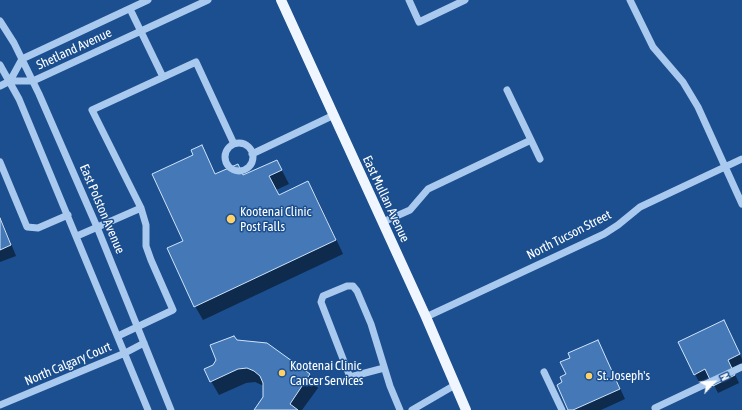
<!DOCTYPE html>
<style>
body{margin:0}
#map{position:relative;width:742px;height:410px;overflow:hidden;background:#1b4f8f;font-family:"Asap Condensed",sans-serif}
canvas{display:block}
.north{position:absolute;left:694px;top:362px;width:40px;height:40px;-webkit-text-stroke:3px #1b4f8f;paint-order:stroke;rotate:65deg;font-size:11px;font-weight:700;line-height:16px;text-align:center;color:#fff}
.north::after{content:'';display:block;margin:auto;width:14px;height:18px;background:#fff;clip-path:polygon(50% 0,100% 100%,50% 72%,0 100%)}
</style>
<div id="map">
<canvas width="742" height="410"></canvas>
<div class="north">N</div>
</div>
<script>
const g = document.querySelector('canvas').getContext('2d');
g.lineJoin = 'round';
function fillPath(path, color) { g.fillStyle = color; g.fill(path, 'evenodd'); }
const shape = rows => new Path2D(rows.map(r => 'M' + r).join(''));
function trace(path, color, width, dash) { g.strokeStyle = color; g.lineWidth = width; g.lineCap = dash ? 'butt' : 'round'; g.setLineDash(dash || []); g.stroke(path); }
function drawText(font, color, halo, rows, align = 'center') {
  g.font = font + ' "Asap Condensed",sans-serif'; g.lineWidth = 3; g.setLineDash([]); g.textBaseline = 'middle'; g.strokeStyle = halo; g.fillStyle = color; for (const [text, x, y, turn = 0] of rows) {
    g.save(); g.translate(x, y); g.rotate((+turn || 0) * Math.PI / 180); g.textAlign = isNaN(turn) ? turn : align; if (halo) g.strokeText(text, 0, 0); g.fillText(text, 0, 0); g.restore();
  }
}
fillPath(shape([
 [201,146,216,175,244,176,277,161,289,184,276,190,279,196,308,183,316,196,343,254,203,320,195,306,185,241,194,156],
 [0,216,16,256,0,262],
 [728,329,742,359,742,363,732,368,739,383,718,393,710,377,699,382,695,374],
 [236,341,310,375,318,388,302,410,255,410,264,397,264,386,255,382,246,383,219,395,211,381],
 [598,341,625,399,601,410,569,410,564,383,571,358]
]), '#0007');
const building = shape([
 [202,145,215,174,238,164,243,175,277,160,282,170,269,176,279,195,308,181,336,240,194,307,167,248,183,241,152,174,193,155,191,150,202,145],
 [0,218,11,245,0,250,0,218],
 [724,320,740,354,728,360,735,375,713,386,705,369,694,375,678,342,724,320],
 [234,336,237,340,267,343,310,374,290,404,298,410,254,410,263,397,263,383,260,376,254,371,247,368,238,369,210,382,204,369,213,365,216,360,210,345,234,336],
 [598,340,620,389,573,410,568,410,557,385,562,382,560,377,566,374,560,362,570,358,568,353,598,340]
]);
fillPath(building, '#4478b7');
trace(building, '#cfe3fa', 1);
trace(shape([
 [409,0,419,22,465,0],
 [630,0,653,47,683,82,698,107,742,204],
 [130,9,163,77],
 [0,21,14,43,39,94,97,227,171,410],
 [0,65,19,99,148,410],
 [10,81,22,59,148,0],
 [0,86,10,81,33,81,208,0],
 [531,140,540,159],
 '225 157a14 14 0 1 1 28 0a14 14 0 1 1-28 0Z',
 [252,154,334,115],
 [0,162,27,227,38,228,68,215],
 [383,222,410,210,428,189,531,140,507,90],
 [77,236,141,208],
 [426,317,604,234,618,225,640,207,742,159],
 [118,336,173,310,151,260,146,246,146,225,141,208,92,110,196,62,234,144],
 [384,368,350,377,321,302,323,296,347,286,353,286,357,291,371,324,390,386,400,410],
 [544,372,562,410],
 [0,405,125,353,144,343],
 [412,410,455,385],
 [656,410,655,408,742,367]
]), '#a9c9ee', 7);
trace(shape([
 [281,0,426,317,466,410]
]), '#f0f6ff', 10);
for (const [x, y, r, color] of [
 [231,219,5,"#ffd166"],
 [282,373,4,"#ffd166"],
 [589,376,4,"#ffd166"]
]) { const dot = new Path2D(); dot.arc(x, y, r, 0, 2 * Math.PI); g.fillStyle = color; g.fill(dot); trace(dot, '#1b4f8f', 1.5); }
drawText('13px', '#fff', '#1b4f8f', [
 ["Shetland Avenue",74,49,-25],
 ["East Mullan Avenue",386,199,65],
 ["East Polston Avenue",102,209,67],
 ["North Tucson Street",569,235,-27],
 ["North Calgary Court",68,364,-23]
]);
drawText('13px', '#fff', '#1b4f8f', [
 ["Kootenai Clinic",240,212],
 ["Post Falls",240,227],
 ["Kootenai Clinic",290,366],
 ["Cancer Services",290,381],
 ["St. Joseph's",597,376]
], 'left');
</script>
